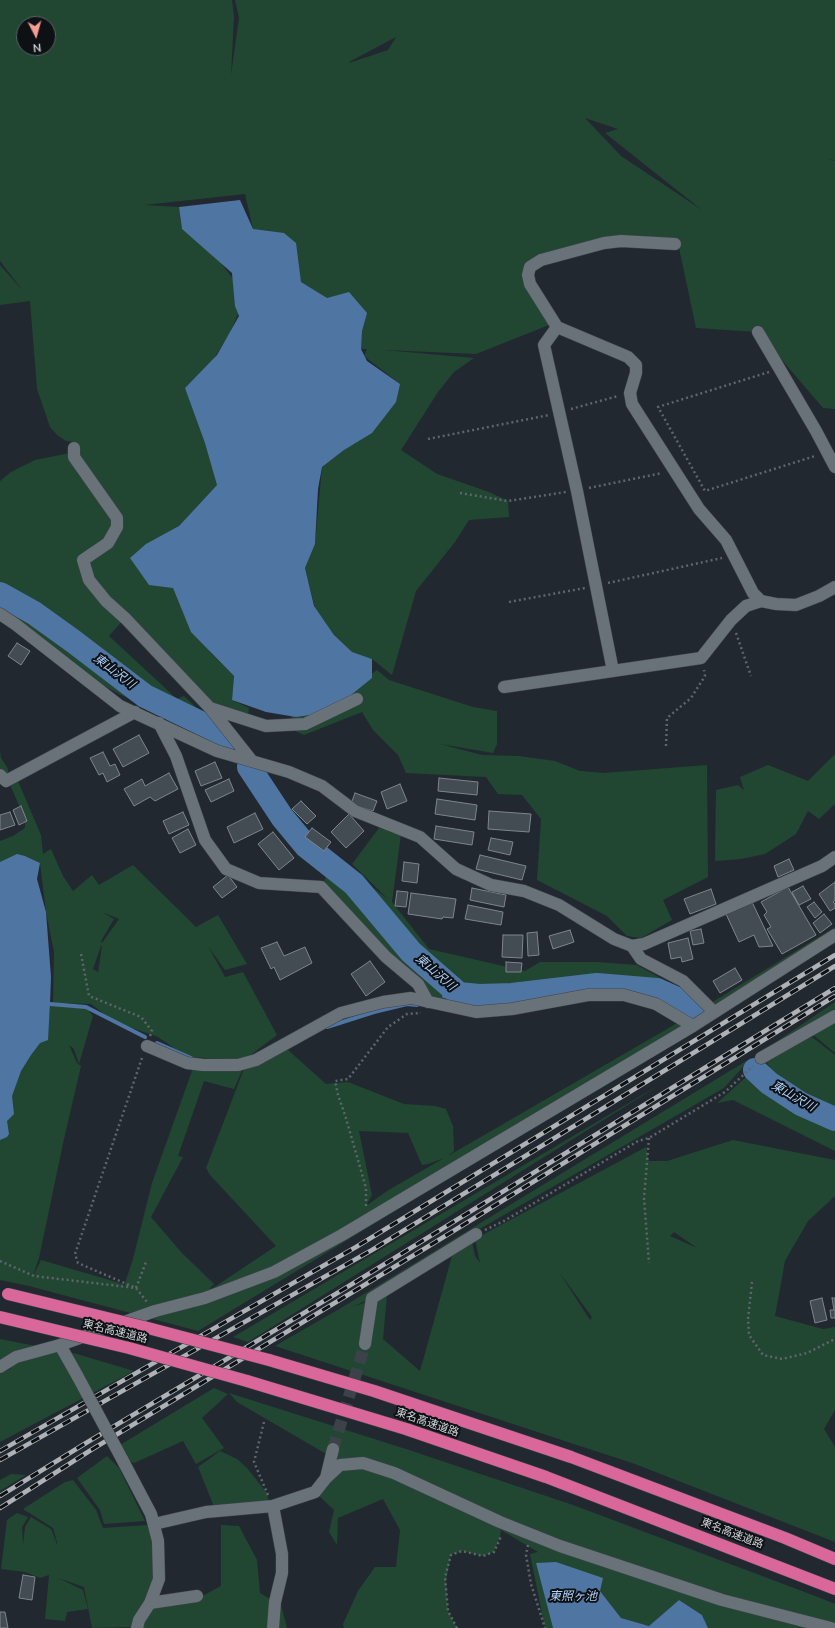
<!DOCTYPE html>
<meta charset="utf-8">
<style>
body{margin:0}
#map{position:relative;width:835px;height:1628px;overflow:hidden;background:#22282f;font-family:"Nunito Sans",sans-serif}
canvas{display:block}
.north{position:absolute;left:16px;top:16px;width:40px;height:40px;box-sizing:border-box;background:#0e1114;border:1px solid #5c5f63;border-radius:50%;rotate:174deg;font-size:11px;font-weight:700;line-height:16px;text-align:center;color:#d1d5da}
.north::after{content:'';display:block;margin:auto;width:14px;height:18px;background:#f59d90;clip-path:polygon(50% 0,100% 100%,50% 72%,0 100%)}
</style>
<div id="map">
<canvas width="835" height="1628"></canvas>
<div class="north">N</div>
</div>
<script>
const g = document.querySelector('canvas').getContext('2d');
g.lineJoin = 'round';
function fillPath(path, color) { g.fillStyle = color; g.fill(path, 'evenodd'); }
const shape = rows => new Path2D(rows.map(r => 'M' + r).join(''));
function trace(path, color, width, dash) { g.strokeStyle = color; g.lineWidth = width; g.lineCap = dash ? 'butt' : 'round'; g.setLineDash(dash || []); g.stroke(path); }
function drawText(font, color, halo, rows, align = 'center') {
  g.font = font + ' "Nunito Sans","Noto Sans JP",sans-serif'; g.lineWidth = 4; g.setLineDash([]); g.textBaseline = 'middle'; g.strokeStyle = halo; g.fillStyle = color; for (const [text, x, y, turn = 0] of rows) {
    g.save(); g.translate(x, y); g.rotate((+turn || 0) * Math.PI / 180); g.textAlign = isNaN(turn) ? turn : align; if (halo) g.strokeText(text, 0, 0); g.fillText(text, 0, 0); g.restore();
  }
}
fillPath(shape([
 [0,0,232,0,234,17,231,75,239,18,235,0,835,0,835,160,828,159,835,161,835,409,823,408,758,332,696,328,678,243,618,242,530,267,528,288,554,323,476,354,384,350,474,358,454,372,438,392,401,450,437,474,489,492,508,501,509,517,469,520,455,542,416,591,392,675,372,659,352,653,334,635,315,608,305,568,315,544,322,467,344,450,400,384,364,356,367,349,361,349,253,229,245,194,144,205,179,207,182,229,216,257,246,295,230,333,213,360,185,388,213,435,217,485,179,526,173,588,187,621,212,654,234,676,232,700,249,708,247,722,209,707,125,618,109,636,177,699,184,696,234,743,227,745,119,694,74,669,0,616,0,481,11,472,35,460,70,453,80,477,111,507,117,518,104,489,83,472,74,442,66,441,57,435,50,427,37,389,30,301,0,305,0,265,23,291,0,261],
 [24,24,48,24,48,48,24,48],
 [396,37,388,50,349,63,349,62],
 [585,118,618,129,605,133,702,210,621,156],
 [377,670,389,680,473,707,497,711,497,744,493,753,440,744,482,755,519,756,555,761,580,771,604,773,707,765,708,877,663,900,672,920,641,938,627,936,607,916,537,880,541,819,522,795,498,794,486,777,406,773,398,755,373,730,362,712,304,735,286,727,292,716,339,698],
 [0,751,1,758,8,769,8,775,0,776],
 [835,754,835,804,819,819,808,811,796,834,765,854,741,859,715,861,716,790,738,785,744,790,740,777,768,765,808,781],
 [17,779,41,835,43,854,51,849,63,876,73,891,92,875,99,885,133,865,196,927,218,915,247,964,225,970,208,946,225,977,243,972,277,1035,244,1060,187,1057,158,1037,115,1022,91,1004,53,1003,54,952,46,912,40,863,25,856,0,864,0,841,13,836,25,828,25,819,8,780],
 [102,912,119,919,102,943,101,941,114,919],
 [101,946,102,946,98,972,93,969],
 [379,828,401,834,392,902,429,949,525,971,540,962,597,962,637,965,664,980,701,1009,835,927,835,943,198,1331,29,1286,0,1280,0,1132,6,1089,49,1018,50,1004,86,1007,93,1016,79,1064,74,1049,69,1045,77,1063,81,1066,64,1139,39,1258,32,1278,41,1260,123,1284,123,1289,133,1259,152,1183,193,1068,244,1066,234,1089,204,1081,178,1156,183,1157,151,1217,181,1252,214,1284,209,1289,213,1288,276,1246,210,1175,206,1168,245,1066,269,1060,287,1049,326,1084,348,1082,404,1104,435,1106,446,1109,453,1126,454,1151,448,1156,686,1018,624,995,476,1012,428,1002,321,887,333,863,344,866,388,899,352,864],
 [359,1131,408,1133,422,1165,428,1164,444,1158,387,1191,366,1206,372,1195],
 [835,1002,835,1014,779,1045,776,1042],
 [835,1019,835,1053,811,1033],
 [812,1037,835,1055,835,1151,733,1100,717,1103,763,1062,772,1070,764,1059],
 [751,1058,724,1088,471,1234,374,1297,352,1307,387,1295,383,1339,420,1371,452,1256,472,1242,475,1256,480,1263,475,1239,646,1147,649,1161,667,1161,733,1140,835,1160,835,1196,808,1221,785,1261,775,1316,823,1329,835,1327,835,1410,824,1429,835,1447,835,1542,635,1464,275,1346,341,1308],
 [674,1232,697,1248,670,1236],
 [559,1272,592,1317,590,1320],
 [666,1081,248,1342,233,1337],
 [0,1339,77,1354,134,1371,0,1442,0,1374,12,1368,0,1366],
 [214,1388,228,1394,202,1418,224,1448,196,1464,183,1441,134,1463,129,1461,120,1445],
 [229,1393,406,1449,573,1505,818,1597,835,1604,835,1628,708,1628,702,1615,679,1600,649,1626,621,1618,600,1591,536,1563,553,1628,545,1628,530,1554,538,1552,501,1530,500,1537,494,1552,483,1556,462,1551,451,1555,446,1581,448,1611,457,1628,344,1628,343,1624,358,1591,375,1567,396,1567,400,1530,383,1499,338,1518,337,1545,329,1532,334,1510,315,1492,340,1465,401,1472,340,1462,237,1402],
 [220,1451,237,1459,247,1468,267,1493,269,1505,215,1509,198,1467],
 [107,1456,119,1468,145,1521,104,1524,100,1510,77,1478],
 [11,1474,26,1475,0,1491,0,1480],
 [73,1480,96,1510,103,1528,147,1525,157,1551,155,1576,146,1602,197,1599,221,1586,221,1525,239,1526,257,1560,260,1593,275,1602,270,1628,135,1628,135,1627,92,1628,84,1587,58,1578,83,1590,88,1609,67,1612,65,1621,45,1619,49,1575,40,1578,25,1572,1,1569,7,1520,17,1513,28,1517,22,1527,23,1545,25,1527,31,1517,51,1529,56,1541,56,1545,57,1542,53,1528,23,1509,65,1482],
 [280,1601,287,1628,276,1628]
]), '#214732');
fillPath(shape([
 [240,200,253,229,284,233,296,243,301,282,327,298,349,292,367,313,362,331,361,349,367,361,400,384,396,402,372,433,344,450,322,467,318,489,315,544,305,568,314,606,334,635,352,652,372,659,372,678,330,712,296,717,266,712,232,700,234,676,191,632,173,588,149,585,130,558,146,544,179,526,217,485,205,443,185,388,217,355,239,316,235,306,232,273,182,229,179,207],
 [17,854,25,856,40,863,37,879,46,912,51,977,50,1004,48,1040,40,1043,31,1055,21,1071,12,1096,14,1114,7,1121,9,1134,7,1137,0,1140,0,862],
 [556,1562,603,1578,600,1591,621,1618,649,1626,679,1600,702,1615,708,1628,553,1628,536,1563]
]), '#4f75a3');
trace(shape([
 [444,996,459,994],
 [50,1004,86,1007,145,1037],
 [327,1027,374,1012,407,1004,417,1005],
 [157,1043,191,1058]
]), '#4f75a3', 4);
trace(shape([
 [0,594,34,613,73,641,145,696,217,731,231,745],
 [249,767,282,817,306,846,354,884,411,952,459,994,479,996,512,995,597,985,657,990,684,1002,700,1013],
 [755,1070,769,1083,801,1104,835,1119]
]), '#4f75a3', 24);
const building = shape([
 [17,643,30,651,21,665,8,656,17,643],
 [139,735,149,753,123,767,113,749,139,735],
 [103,752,110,766,115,764,120,775,107,782,103,773,99,775,90,758,103,752],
 [215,762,222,778,201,786,195,771,215,762],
 [169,773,178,789,155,801,150,797,134,806,124,789,142,779,145,786,169,773],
 [439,778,478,782,477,795,438,791,439,778],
 [229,779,234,791,211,802,205,790,229,779],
 [400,784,407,801,387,809,381,792,400,784],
 [355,793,377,801,373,811,351,804,355,793],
 [437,799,477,805,475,820,435,814,437,799],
 [301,801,316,816,307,824,292,809,301,801],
 [21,806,27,821,19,825,13,810,21,806],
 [489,811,531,814,529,832,488,829,489,811],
 [10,812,15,825,0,830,0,815,10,812],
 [183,812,189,825,169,834,163,821,183,812],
 [255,813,263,829,234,843,227,827,255,813],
 [349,814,364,831,346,848,331,832,349,814],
 [436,826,474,832,472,845,434,839,436,826],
 [312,828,331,842,324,851,305,837,312,828],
 [188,829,196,845,180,853,172,838,188,829],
 [273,832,294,858,279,870,258,844,273,832],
 [491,838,513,842,510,855,488,850,491,838],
 [480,855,526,866,522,880,476,869,480,855],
 [789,859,794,870,778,877,774,866,789,859],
 [404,862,419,864,417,883,402,881,404,862],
 [228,875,237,887,222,898,213,887,228,875],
 [835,882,835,900,833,902,835,904,835,908,830,911,819,894,835,882],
 [803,886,811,899,799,905,792,892,803,886],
 [788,887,816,935,782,954,767,929,771,927,764,915,767,912,761,902,788,887],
 [472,888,506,895,504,907,470,900,472,888],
 [711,889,716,904,690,914,684,899,711,889],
 [397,891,408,892,406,907,395,906,397,891],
 [411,893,456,899,453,918,443,917,442,919,408,914,411,893],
 [752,902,773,946,759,947,754,935,739,942,726,914,752,902],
 [814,902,822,912,815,918,807,907,814,902],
 [468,905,503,912,501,925,465,919,468,905],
 [824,914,832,924,820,933,813,923,824,914],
 [701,929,704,943,693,945,690,931,701,929],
 [570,930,574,942,553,949,549,936,570,930],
 [537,932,539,955,528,956,527,933,537,932],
 [503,935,523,935,522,958,502,957,503,935],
 [688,938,693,959,682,962,681,957,671,959,668,943,688,938],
 [277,942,284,956,305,947,312,963,280,980,274,967,271,969,261,948,277,942],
 [370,961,385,982,366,996,351,974,370,961],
 [506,962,522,963,521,972,506,972,506,962],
 [735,968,742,980,720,993,713,981,735,968],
 [822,1298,827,1320,815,1323,810,1301,822,1298],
 [832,1298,835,1298,835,1318,831,1318,830,1310,834,1310,832,1298],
 [23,1575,35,1577,32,1600,19,1598,23,1575],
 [0,1612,5,1612,8,1628,0,1628,0,1612]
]);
fillPath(building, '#444c53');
trace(building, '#7d858d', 1);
trace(shape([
 [333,1449,365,1344]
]), '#3c4249', 12, [12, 6]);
const street = shape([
 [675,244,621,241,604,243,541,260,530,267,528,275,530,284,557,327,628,357,636,365,636,373,630,393,632,404,699,509,726,540,753,593,761,601,776,604,796,605,819,596,835,587],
 [557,327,544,345,577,491,613,671],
 [758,332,816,431,835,467],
 [74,448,74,457,117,518,117,527,108,543,83,560,89,580,106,601,126,619,210,708,266,726,305,724,357,699],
 [0,614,15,624,120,706,217,751,289,772,322,786,355,811,420,837,456,869,491,885,524,891,559,905,614,939,632,946,644,944,822,866,835,857],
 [504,687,701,658,731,620,746,606,761,601],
 [210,708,252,761],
 [159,723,176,756,205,840,226,869,259,883,321,887,386,957,418,984,428,1002],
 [0,775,6,781,135,712],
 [632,946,641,959,683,981,714,1012],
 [147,1046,187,1063,203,1065,238,1065,256,1060,341,1013,383,1002,411,998,476,1012,512,1009,588,995,624,995,656,1004,693,1026],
 [761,1058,835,1016],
 [365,1344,372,1298,476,1234],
 [60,1345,78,1377],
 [0,1367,16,1357,60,1345,155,1311,205,1298,274,1272,342,1235,693,1026,835,935],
 [122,1459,151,1514,158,1541,159,1579,150,1603,139,1620,137,1628],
 [326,1478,340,1465,363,1463,394,1473,500,1522,560,1546,722,1600,831,1628],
 [154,1524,206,1512,273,1506,315,1492,326,1478,333,1449],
 [150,1603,197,1596],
 [273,1628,275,1602,282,1573,282,1554,273,1506]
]);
const highway = shape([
 [269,1360,374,1391,571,1457,785,1538,835,1559],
 [247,1381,406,1429,546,1477,835,1589]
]);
trace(street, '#3e444a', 13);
trace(highway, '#3e444a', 13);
trace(shape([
 [769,372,658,407,705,491,815,456],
 [571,409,618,396],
 [428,439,549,415],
 [589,488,662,473],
 [460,493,508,501,566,492],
 [608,583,722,558],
 [509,602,585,588],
 [736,633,751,676],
 [666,746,667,718,691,698,705,676,704,670],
 [81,954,89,996,141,1017,152,1031,150,1036],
 [142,1058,75,1254,78,1263,136,1288,147,1302],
 [649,1138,644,1198,649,1263],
 [366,1206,366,1188,345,1115,338,1095,335,1081,348,1079,388,1027,407,1014,421,1013],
 [485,1230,504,1221,638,1141,649,1138,725,1092,753,1066],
 [0,1261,34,1276,136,1288,146,1262],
 [752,1282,748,1319,749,1335,763,1355,782,1359,807,1353,835,1339],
 [264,1422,254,1462,268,1495],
 [528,1545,526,1555,531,1584,545,1628],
 [457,1628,448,1611,445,1577,451,1555,462,1551,483,1556,494,1552,500,1539,500,1535]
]), '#5f656b', 2.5, [2, 3]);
trace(street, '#697179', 12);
trace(highway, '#da6799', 12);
const rail = shape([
 [0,1451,356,1247,835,955],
 [0,1460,372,1250,835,966],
 [0,1496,86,1443,339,1292,835,988],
 [0,1508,91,1450,429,1246,835,996]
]);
trace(rail, '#aeb2b7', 4.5);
trace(rail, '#0e1114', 3, [9]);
const streetBridge = shape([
 [78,1377,122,1459]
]);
const highwayBridge = shape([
 [8,1294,148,1328,269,1360],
 [0,1317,129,1348,247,1381]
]);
trace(streetBridge, '#3e444a', 13, []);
trace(highwayBridge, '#3e444a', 13, []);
trace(streetBridge, '#697179', 12);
trace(highwayBridge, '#da6799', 12);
drawText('11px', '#d1d5da', '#0e1114', [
 ["東名高速道路",115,1332,14],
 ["東名高速道路",427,1423,19],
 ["東名高速道路",732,1534,21]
]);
drawText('italic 12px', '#adcff8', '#0e1114', [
 ["東山沢川",114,672,37],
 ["東山沢川",435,973,41],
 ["東山沢川",793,1097,30],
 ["東照ヶ池",573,1597]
]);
</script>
